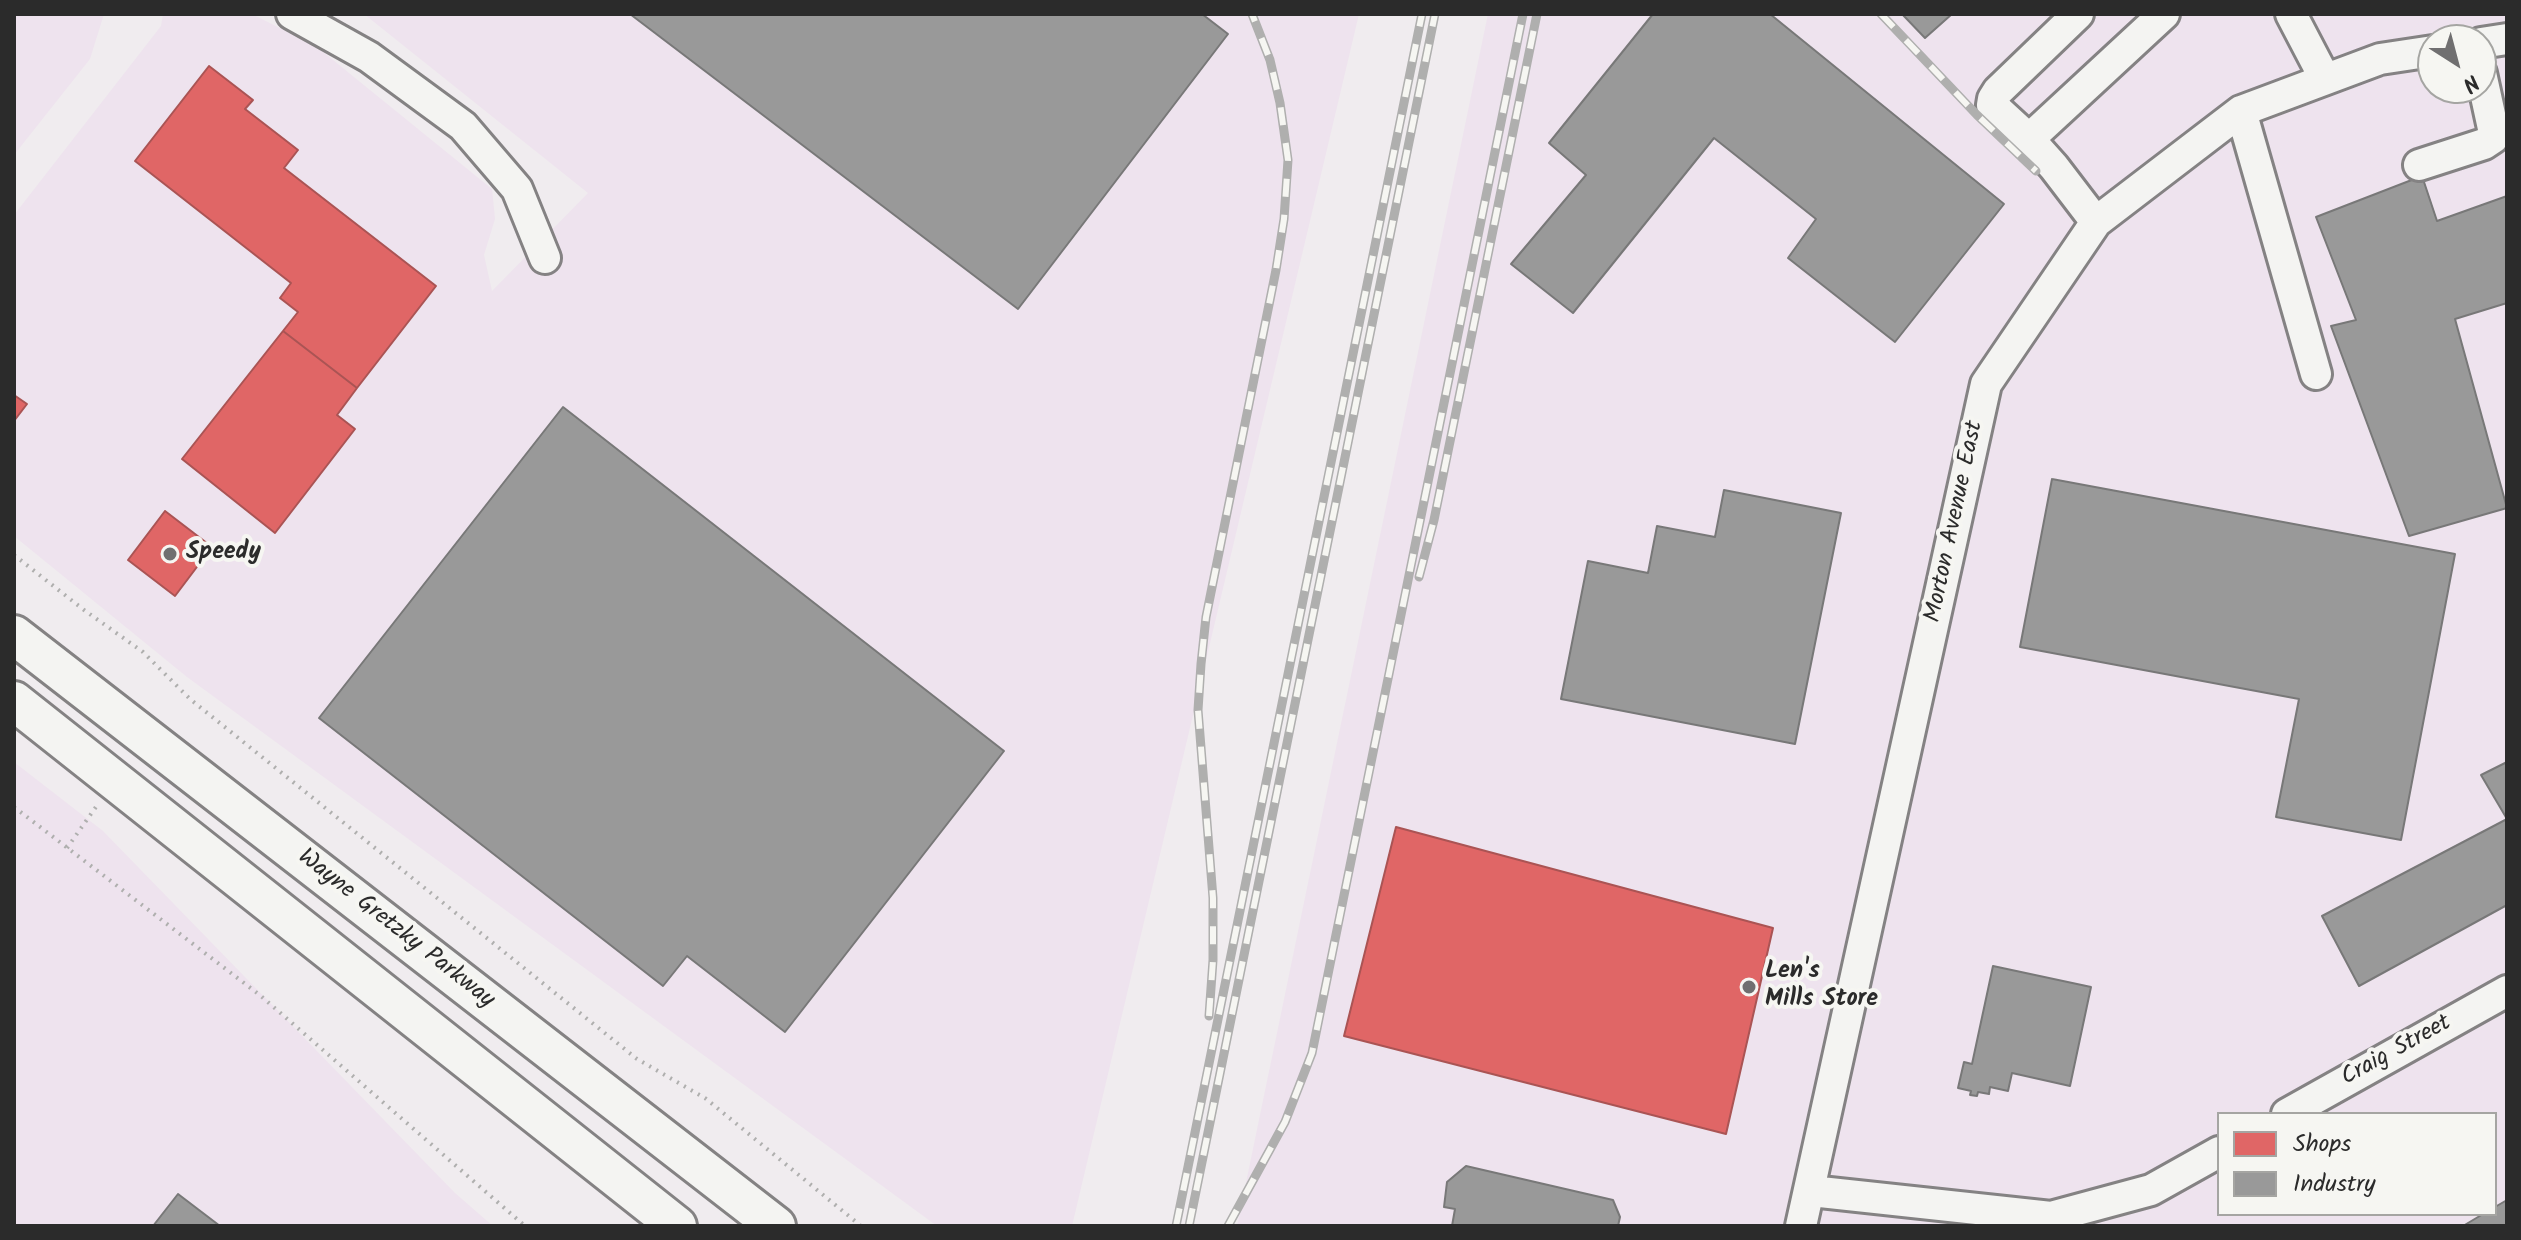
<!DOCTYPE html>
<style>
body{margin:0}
#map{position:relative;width:2521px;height:1240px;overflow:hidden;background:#f0ecef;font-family:Kalam,sans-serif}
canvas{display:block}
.frame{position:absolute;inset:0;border:16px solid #2b2b2b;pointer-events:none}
.legend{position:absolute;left:2217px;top:1112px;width:280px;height:104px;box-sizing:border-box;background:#f6f6f2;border:2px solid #a5a5a2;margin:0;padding:10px 14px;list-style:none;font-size:24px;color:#2b2b2b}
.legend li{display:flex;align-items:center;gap:16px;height:40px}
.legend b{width:40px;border:2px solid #a5a5a2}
.north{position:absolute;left:2417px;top:24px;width:80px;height:80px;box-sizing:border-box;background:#f6f6f2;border:2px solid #a5a5a2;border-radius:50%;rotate:144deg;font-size:22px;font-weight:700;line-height:32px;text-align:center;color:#2b2b2b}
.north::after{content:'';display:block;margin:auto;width:28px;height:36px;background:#706f70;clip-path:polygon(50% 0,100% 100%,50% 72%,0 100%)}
</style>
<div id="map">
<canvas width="2521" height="1240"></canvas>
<div class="frame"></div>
<ul class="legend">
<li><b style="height:22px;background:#e06666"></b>Shops</li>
<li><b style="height:22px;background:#999"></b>Industry</li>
</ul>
<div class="north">N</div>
</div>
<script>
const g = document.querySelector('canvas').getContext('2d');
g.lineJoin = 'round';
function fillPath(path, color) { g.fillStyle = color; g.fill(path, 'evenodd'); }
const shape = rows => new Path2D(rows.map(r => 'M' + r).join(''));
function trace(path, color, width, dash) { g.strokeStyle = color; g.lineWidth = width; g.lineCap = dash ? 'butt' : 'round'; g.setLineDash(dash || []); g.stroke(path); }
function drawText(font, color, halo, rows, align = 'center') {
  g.font = font + ' Kalam,sans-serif'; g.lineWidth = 8; g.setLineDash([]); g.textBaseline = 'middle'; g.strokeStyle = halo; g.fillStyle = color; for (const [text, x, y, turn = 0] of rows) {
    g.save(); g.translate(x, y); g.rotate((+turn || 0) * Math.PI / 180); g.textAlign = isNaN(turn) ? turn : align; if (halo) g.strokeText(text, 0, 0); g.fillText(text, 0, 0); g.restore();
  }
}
fillPath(shape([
 [14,14,104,14,90,59,14,155],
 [163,14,252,14,317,47,492,189,495,219,484,255,492,291,588,193,364,14,1359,14,1072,1226,937,1226,187,677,14,536,14,215,161,26],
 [1488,14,2507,14,2507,1226,1237,1226],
 [2433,40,2481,40,2481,88,2433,88],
 [2219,1114,2495,1114,2495,1214,2219,1214],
 [14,762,103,831,455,1193,493,1226,14,1226]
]), '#eee3ee');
const shops = shape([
 [209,66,253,100,245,109,298,150,284,168,436,286,357,388,283,331,298,312,280,298,291,283,135,161,209,66],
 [283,331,357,388,337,415,355,429,275,533,182,459,283,331],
 [14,395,27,404,14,421,14,395],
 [165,511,212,547,175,596,128,560,165,511],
 [1396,827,1773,928,1726,1134,1344,1036,1396,827]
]);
fillPath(shops, '#e06666');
trace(shops, '#aa5454', 2);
const industry = shape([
 [630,14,1202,14,1228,34,1018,309,630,14],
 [1653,14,1770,14,2004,204,1895,342,1788,258,1816,219,1714,138,1573,313,1511,264,1586,175,1549,143,1653,14],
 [1902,14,1952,14,1925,38,1902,14],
 [2422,176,2437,221,2507,196,2507,303,2455,319,2507,508,2409,536,2331,326,2356,320,2316,217,2422,176],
 [563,407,1004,751,785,1032,687,956,663,986,319,718,563,407],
 [2052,479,2455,554,2401,840,2276,817,2299,699,2020,647,2052,479],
 [1724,490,1841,513,1795,744,1561,699,1588,561,1648,573,1657,526,1715,537,1724,490],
 [2507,762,2507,905,2359,986,2322,916,2507,819,2481,775,2507,762],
 [1993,966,2091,987,2070,1086,2012,1073,2008,1091,1990,1087,1989,1094,1978,1092,1977,1096,1970,1095,1971,1091,1958,1088,1964,1062,1972,1064,1993,966],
 [1466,1166,1613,1200,1620,1217,1618,1226,1452,1226,1455,1209,1444,1207,1447,1182,1466,1166],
 [178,1194,220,1226,153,1226,178,1194],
 [2507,1200,2507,1226,2463,1226,2483,1214,2495,1214,2495,1207,2507,1200]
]);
fillPath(industry, '#999');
trace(industry, '#787878', 2);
const minor = shape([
 [292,14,369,57,463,126,517,189,545,258],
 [2291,14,2325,79],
 [2481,43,2507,39],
 [2241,111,2316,374],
 [2029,139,1992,105,1993,99,1998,91,2078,14],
 [2419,165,2484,144,2493,138,2494,133,2481,73],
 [2096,222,2054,167,2029,139,2164,14],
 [2287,1114,2507,991],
 [1811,1191,2051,1217,2151,1190,2219,1152],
 [1801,1226,1986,384,2096,222,2241,111,2380,59,2433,51]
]);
const major = shape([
 [14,635,776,1226],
 [14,701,677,1226]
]);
trace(minor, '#848283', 36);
trace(major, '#848283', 44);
trace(shape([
 [14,555,84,610,143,652,190,699,637,1059,705,1098,861,1226],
 [14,807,261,996,525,1226],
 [67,848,98,804]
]), '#afafae', 4, [2, 6]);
trace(minor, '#f4f4f2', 30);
trace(major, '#f4f4f2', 38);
const rail = shape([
 [1881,14,1977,115,2036,171],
 [1419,577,1434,520,1537,14],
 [1209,1016,1213,960,1213,898,1198,710,1201,664,1206,617,1276,270,1284,219,1288,160,1280,103,1270,60,1252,14],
 [1176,1226,1422,14],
 [1189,1226,1435,14],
 [1228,1226,1285,1122,1312,1053,1523,14]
]);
trace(rail, '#afafae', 9);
trace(rail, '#f6f6f2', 6, [18]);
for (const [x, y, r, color] of [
 [170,554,8,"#706f70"],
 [1749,987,8,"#706f70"]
]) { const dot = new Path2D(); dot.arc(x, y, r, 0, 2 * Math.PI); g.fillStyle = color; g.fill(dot); trace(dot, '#f6f6f2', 3); }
drawText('24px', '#2b2b2b', '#f6f6f2', [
 ["Morton Avenue East",1956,522,-78],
 ["Wayne Gretzky Parkway",395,930,38],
 ["Craig Street",2397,1052,-29]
]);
drawText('bold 24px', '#2b2b2b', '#f6f6f2', [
 ["Speedy",186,554],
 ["Len's",1765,973],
 ["Mills Store",1765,1001]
], 'left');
</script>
